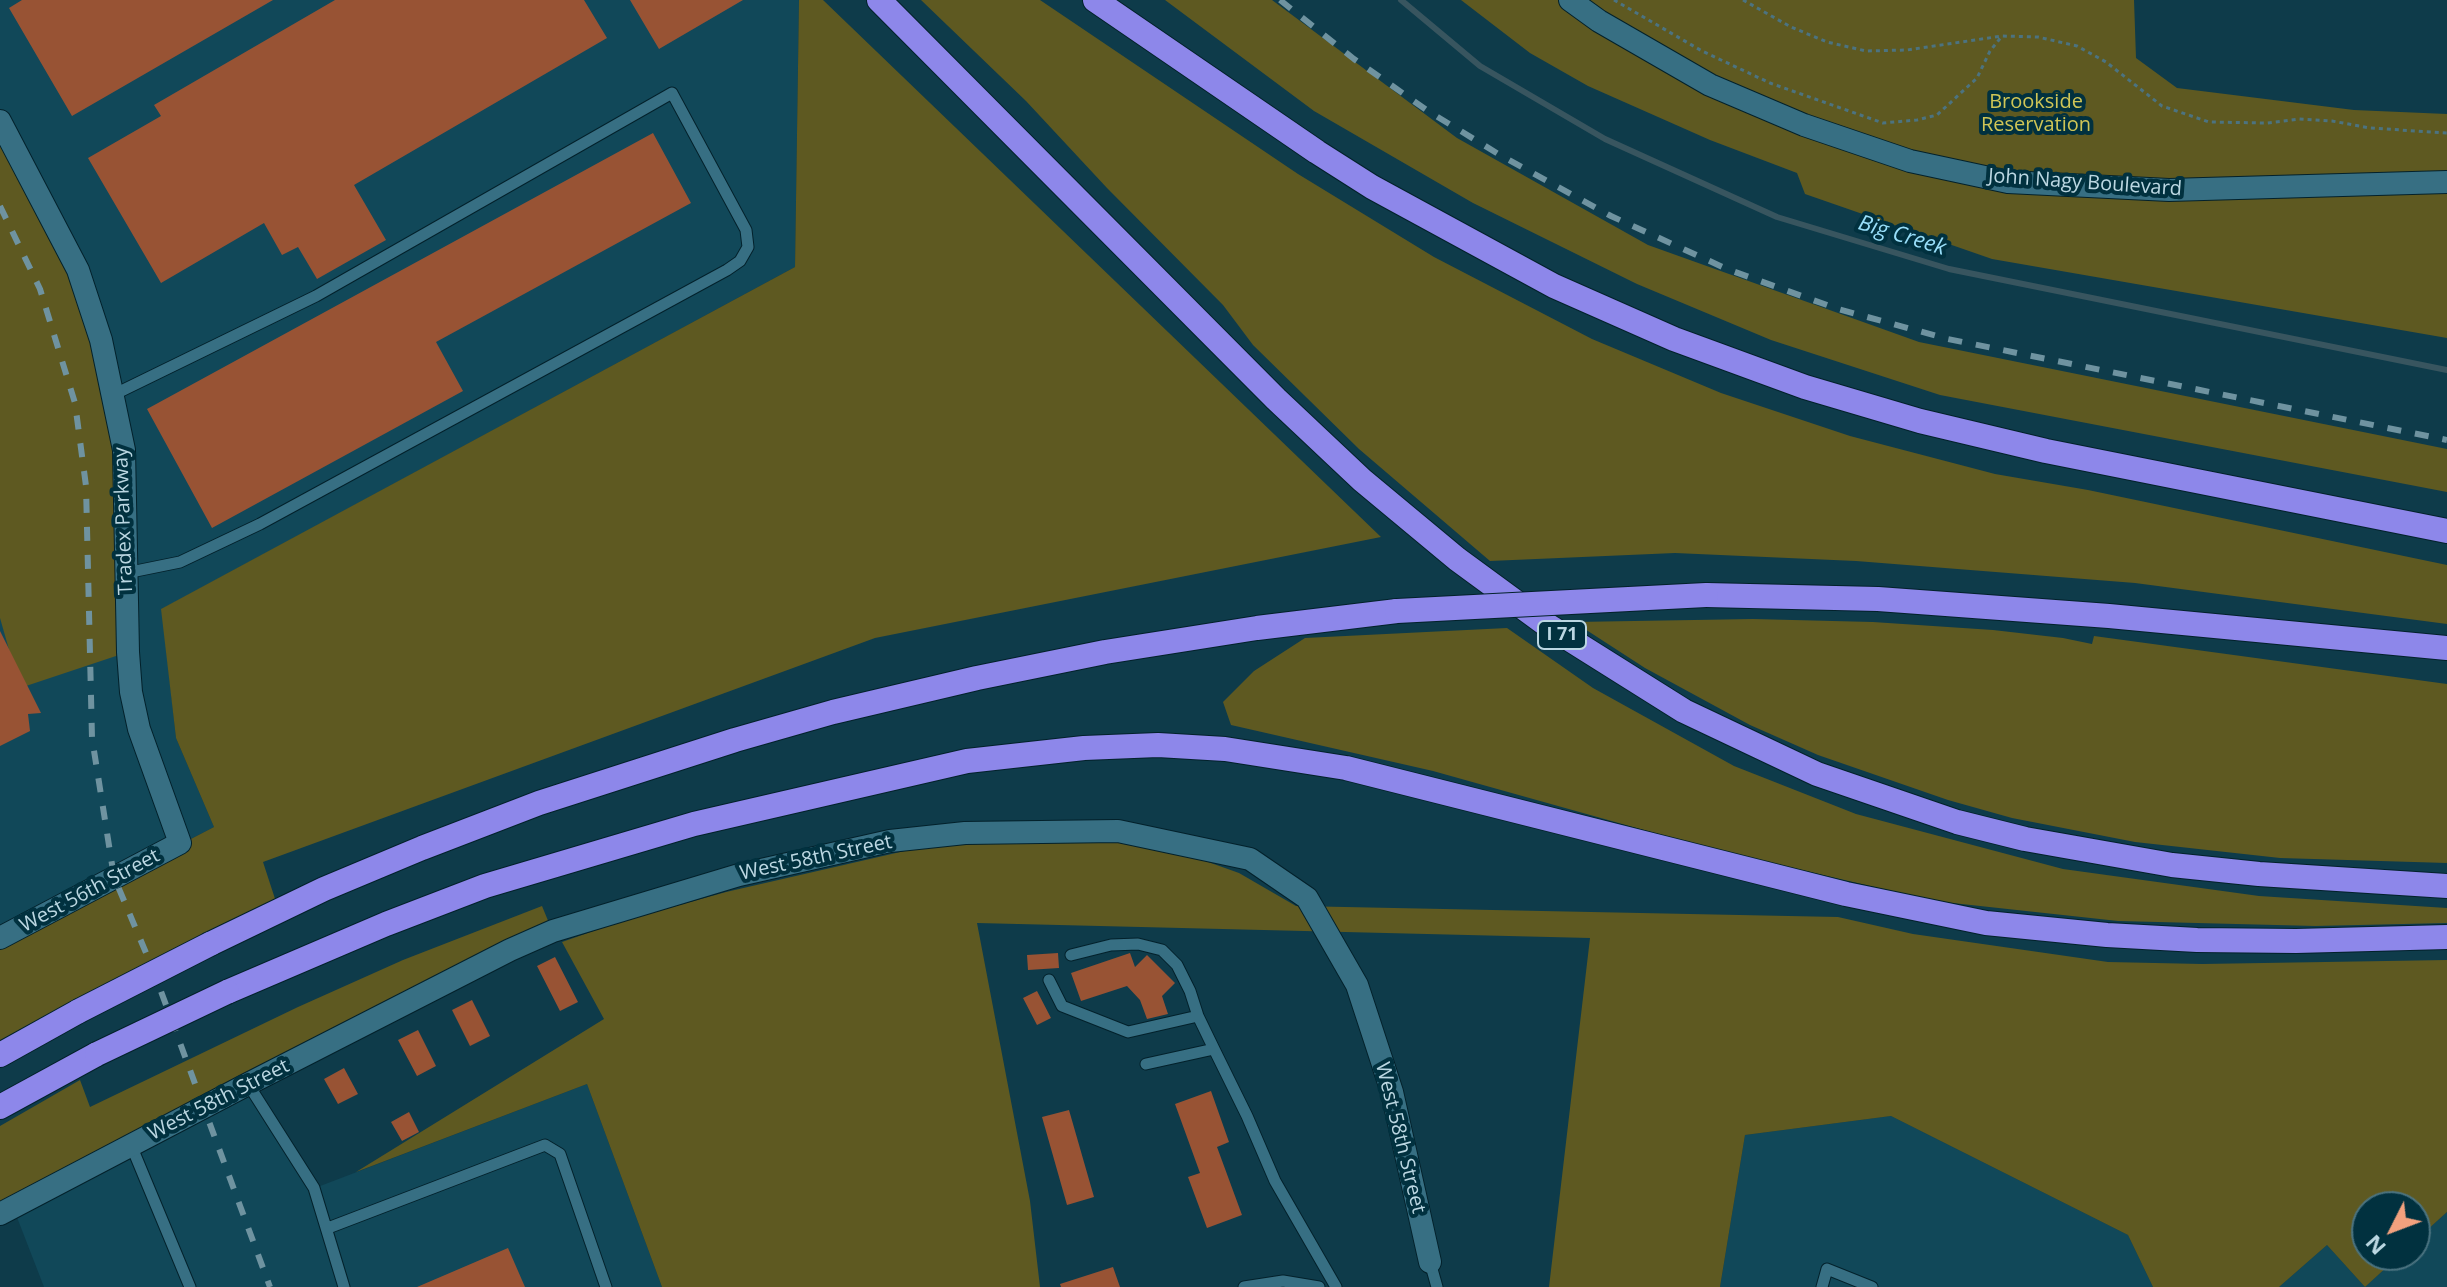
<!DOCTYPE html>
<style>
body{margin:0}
#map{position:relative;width:2447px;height:1287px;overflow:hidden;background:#0e3b4a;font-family:"Open Sans",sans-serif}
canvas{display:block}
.north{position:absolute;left:2351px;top:1191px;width:80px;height:80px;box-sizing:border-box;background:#01313f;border:2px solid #4b7380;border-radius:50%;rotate:228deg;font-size:22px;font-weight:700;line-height:32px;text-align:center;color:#bbd7e2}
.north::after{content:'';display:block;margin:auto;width:28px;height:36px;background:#f2a17e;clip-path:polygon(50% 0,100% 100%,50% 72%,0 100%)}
</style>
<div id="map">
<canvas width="2447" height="1287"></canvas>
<div class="north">N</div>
</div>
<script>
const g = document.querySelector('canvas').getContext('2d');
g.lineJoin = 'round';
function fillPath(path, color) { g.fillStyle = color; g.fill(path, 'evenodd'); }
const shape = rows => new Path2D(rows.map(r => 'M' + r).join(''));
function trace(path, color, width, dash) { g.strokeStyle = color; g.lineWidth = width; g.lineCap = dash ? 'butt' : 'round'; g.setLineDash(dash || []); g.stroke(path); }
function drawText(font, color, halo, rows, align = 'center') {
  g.font = font + ' "Open Sans",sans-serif'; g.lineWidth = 8; g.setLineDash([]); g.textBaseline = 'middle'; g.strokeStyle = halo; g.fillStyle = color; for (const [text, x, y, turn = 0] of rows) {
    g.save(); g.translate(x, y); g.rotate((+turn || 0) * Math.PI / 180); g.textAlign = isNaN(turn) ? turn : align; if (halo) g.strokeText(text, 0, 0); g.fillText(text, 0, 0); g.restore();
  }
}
fillPath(shape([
 [0,0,799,0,795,267,162,609,176,738,214,827,0,938],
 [248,1084,315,1188,587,1084,662,1287,44,1287,13,1207],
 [1891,1116,2128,1235,2153,1287,1720,1287,1745,1135],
 [2447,1212,2447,1287,2279,1287,2327,1245,2365,1287,2400,1255,2415,1255,2415,1241]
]), '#114859');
fillPath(shape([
 [799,0,823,0,1381,537,875,638,263,862,279,911,0,1055,0,938,214,827,176,738,161,609,795,267],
 [921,0,1040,0,1298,174,1434,257,1592,339,1721,393,1850,436,1995,474,2088,490,2447,565,2447,624,2135,583,1856,561,1675,553,1490,561,1359,449,1253,345,1223,305,1107,188,1026,101],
 [1165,0,1272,0,1457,138,1648,245,1919,342,2447,449,2447,492,1940,395,1771,340,1637,284,1473,203,1314,111],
 [1461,0,2134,0,2136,58,2177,88,2354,110,2447,114,2447,338,1992,259,1805,194,1797,173,1710,140,1588,86,1530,53],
 [0,121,52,217,124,450,128,652,20,688,0,618],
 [1753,619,1873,622,1993,630,2063,638,2092,644,2094,636,2447,684,2447,863,2280,858,2135,842,2012,818,1948,800,1818,755,1750,725,1645,668,1574,622],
 [1507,628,1593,688,1734,766,1856,814,2063,869,2259,896,2447,908,2447,923,2315,926,2118,921,1934,901,1708,848,1433,771,1231,725,1223,702,1254,671,1305,638],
 [1096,841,1144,845,1197,858,1239,873,1296,906,1838,917,1913,934,2108,962,2202,964,2447,960,2447,1212,2415,1241,2415,1207,2367,1207,2367,1255,2400,1255,2365,1287,2327,1245,2279,1287,2153,1287,2128,1235,1891,1116,1745,1135,1720,1287,1549,1287,1590,938,977,923,1030,1201,1040,1287,662,1287,587,1084,356,1172,604,1019,562,942,622,921,726,892,922,847,992,842],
 [542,906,549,923,0,1207,0,1126,80,1080,90,1107,298,1007,403,960]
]), '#5e5921');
trace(shape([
 [1401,0,1480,66,1605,139,1777,217,1949,269,2447,370]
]), '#38555f', 6);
fillPath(shape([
 [22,0,273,0,72,116,9,8],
 [335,0,584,0,607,38,354,185,386,240,317,279,298,247,282,255,264,223,161,283,88,158,161,116,154,105],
 [630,0,743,0,659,49],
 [653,133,691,203,436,342,463,391,212,528,147,409],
 [0,631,41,713,28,714,30,731,0,746],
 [1058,953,1059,968,1028,970,1027,955],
 [1130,953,1135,967,1147,955,1175,983,1162,996,1168,1014,1147,1019,1140,1000,1127,986,1081,1001,1071,973],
 [555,957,578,1002,560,1011,537,966],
 [1037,991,1051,1018,1037,1025,1023,998],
 [472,1000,490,1036,470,1046,452,1010],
 [418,1030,436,1066,417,1076,398,1040],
 [344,1068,358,1094,338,1104,324,1079],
 [1211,1091,1229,1142,1217,1147,1242,1215,1207,1228,1188,1177,1200,1173,1175,1104],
 [1069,1110,1094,1197,1067,1205,1042,1117],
 [409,1112,419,1132,402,1141,391,1122],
 [508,1248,525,1287,417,1287],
 [1113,1267,1120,1287,1061,1287,1060,1284]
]), '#985334');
const service = shape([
 [113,395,316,296,672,93,746,230,748,247,740,261,727,270,260,524,180,562,126,573],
 [1071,955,1111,945,1138,944,1162,950,1177,965,1190,991,1198,1016],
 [1049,980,1062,1006,1128,1032,1198,1016,1214,1049],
 [1146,1064,1214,1049,1247,1116,1275,1181,1336,1287],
 [248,1084,314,1188,344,1287],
 [131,1145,190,1287],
 [328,1228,545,1145,560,1154,606,1287],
 [1430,1262,1437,1287],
 [1244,1287,1283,1281,1319,1287],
 [1822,1287,1827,1269,1872,1287]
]);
const minor = shape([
 [1570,0,1599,21,1710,85,1804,125,1910,161,2008,182,2169,190,2447,182],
 [0,121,78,270,101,340,124,450,128,652,131,692,139,729,180,843,0,938],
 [0,1214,248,1084,510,950,553,931,739,875,890,841,965,833,1118,831,1250,859,1307,898,1357,985,1392,1092,1430,1262]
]);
const motorway = shape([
 [879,0,1276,399,1362,480,1457,559,1547,625,1684,711,1817,774,1957,822,2025,839,2172,865,2259,874,2447,886],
 [1095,0,1317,152,1372,187,1554,286,1674,339,1805,387,1920,421,2046,451,2447,531],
 [1706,595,1878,599,2109,616,2447,648],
 [210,944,324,889,422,848,539,803,735,740,833,712,977,678,1105,652,1257,628,1397,611],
 [227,992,386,924,485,886,694,824,967,761,1084,748,1158,745,1225,749,1346,768,1846,894,1986,923,2107,935,2197,940,2296,941,2447,937],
 [0,1055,79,1011],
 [0,1107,97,1054]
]);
trace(service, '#03212b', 13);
trace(minor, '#03212b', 24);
trace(motorway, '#03212b', 26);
trace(shape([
 [1614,0,1702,51,1770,83,1883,123,1917,120,1937,115,1977,78,1990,51,2002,36],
 [1743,0,1791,27,1827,42,1866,51,1907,50,2002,36,2038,37,2077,46,2106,62,2162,106,2209,122,2267,123,2299,119,2332,121,2370,128,2447,133]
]), '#4c7380', 3, [4, 4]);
trace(service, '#376f83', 11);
trace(minor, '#376f83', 22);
trace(motorway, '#8d87ea', 24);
trace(shape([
 [1280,0,1354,59,1428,111,1500,155,1611,216,1727,269,1838,309,1948,339,2447,440],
 [0,206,40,289,75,403,86,486,92,738,114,877,152,967,270,1287]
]), '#6f93a0', 6, [14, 14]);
const motorwayBridge = shape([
 [1397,611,1706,595],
 [79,1011,210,944],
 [97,1054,227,992]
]);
trace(motorwayBridge, '#03212b', 26, []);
trace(motorwayBridge, '#8d87ea', 24);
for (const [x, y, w] of [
 [1562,635,48]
]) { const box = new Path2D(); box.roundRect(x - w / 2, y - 14, w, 28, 6); g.fillStyle = '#01313f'; g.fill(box); trace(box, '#bbd7e2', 2); }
drawText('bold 18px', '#bbd7e2', null, [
 ["I 71",1562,635]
]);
drawText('20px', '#cfc556', '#01313f', [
 ["Brookside",2036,102],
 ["Reservation",2036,125]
]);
drawText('20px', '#bbd7e2', '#01313f', [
 ["John Nagy Boulevard",2085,183,4],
 ["Tradex Parkway",124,521,-92],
 ["West 58th Street",816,858,-12],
 ["West 56th Street",90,891,-28],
 ["West 58th Street",219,1100,-27],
 ["West 58th Street",1400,1138,76]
]);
drawText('italic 22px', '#98def9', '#01313f', [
 ["Big Creek",1902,236,17]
]);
</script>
